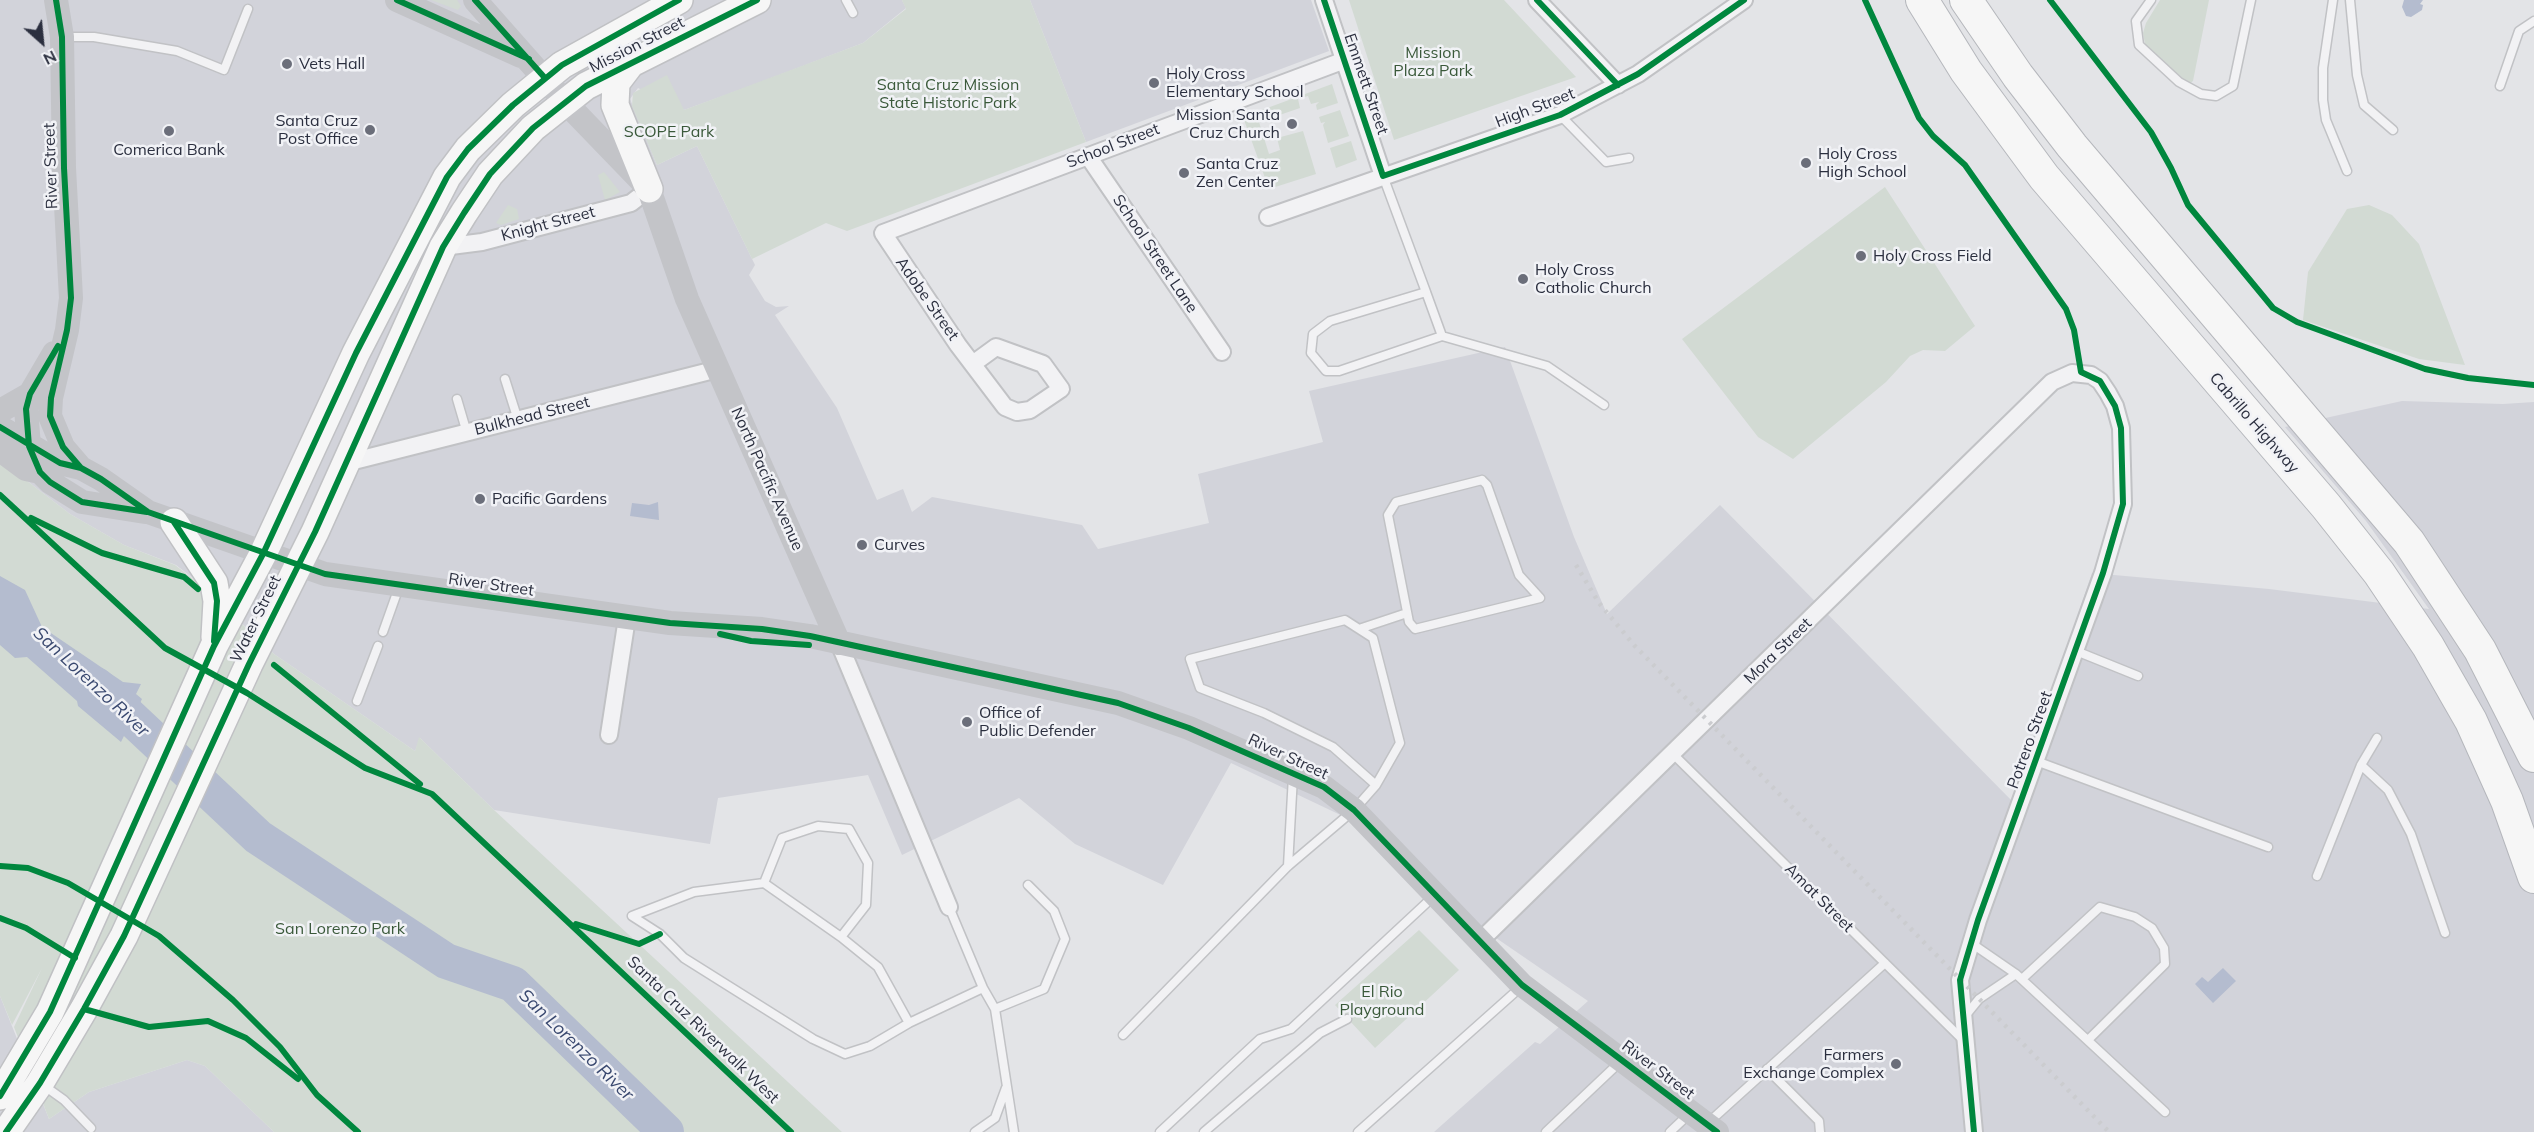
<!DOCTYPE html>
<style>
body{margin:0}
#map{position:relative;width:2534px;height:1132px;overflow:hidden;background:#e3e4e7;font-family:Mulish,sans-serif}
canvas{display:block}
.north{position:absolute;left:12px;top:12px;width:60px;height:60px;-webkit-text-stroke:4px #f1f2f6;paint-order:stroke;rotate:153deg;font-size:16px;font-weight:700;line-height:24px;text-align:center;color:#2b2f3f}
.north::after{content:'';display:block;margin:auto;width:21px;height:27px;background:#2b2f3f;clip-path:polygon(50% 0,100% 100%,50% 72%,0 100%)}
</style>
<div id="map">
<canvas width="2534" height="1132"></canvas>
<div class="north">N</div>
</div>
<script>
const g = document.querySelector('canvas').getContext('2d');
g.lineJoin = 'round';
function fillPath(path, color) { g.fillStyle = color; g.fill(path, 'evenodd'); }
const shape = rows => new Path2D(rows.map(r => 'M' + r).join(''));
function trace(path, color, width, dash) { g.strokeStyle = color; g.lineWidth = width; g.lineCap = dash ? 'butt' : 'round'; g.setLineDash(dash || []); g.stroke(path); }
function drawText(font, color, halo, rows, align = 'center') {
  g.font = font + ' Mulish,sans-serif'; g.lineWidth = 5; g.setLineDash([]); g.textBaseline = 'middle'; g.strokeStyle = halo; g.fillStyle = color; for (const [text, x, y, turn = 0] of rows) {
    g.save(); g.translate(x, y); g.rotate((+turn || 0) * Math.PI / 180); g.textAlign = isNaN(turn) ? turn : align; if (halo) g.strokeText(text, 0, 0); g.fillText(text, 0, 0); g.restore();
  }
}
fillPath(shape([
 [0,0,902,0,906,8,863,43,753,85,684,110,638,88,630,99,657,165,697,146,755,265,749,275,765,301,776,307,789,306,775,315,837,408,877,500,903,489,912,512,932,497,1082,525,1098,549,1209,523,1198,474,1323,442,1309,391,1505,347,1574,537,1607,614,1720,505,2014,803,2092,573,2269,589,2429,609,2366,521,2285,427,2402,401,2503,404,2534,402,2534,1132,1434,1132,1535,1042,1540,1044,1588,1001,1448,905,1351,820,1231,763,1163,885,1075,844,1019,798,902,855,868,775,718,798,710,844,494,810,420,738,415,751,274,654,198,582,176,565,124,545,70,514,0,460],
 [1030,0,1311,0,1329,51,1086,142],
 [0,996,49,1119,89,1092,187,1060,205,1066,274,1132,0,1132]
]), '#d2d3da');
fillPath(shape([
 [431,0,457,0,461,6,458,10],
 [902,0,1030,0,1086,142,847,231,826,223,752,259,697,146,657,165,632,106,633,93,667,75,684,110,863,43,906,9],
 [1349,0,1504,0,1576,77,1394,140],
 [2160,0,2209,0,2193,81,2189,84,2145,44,2143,33,2146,23],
 [1332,84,1338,103,1317,110,1316,105,1319,102,1311,104,1308,96,1298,99,1300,108,1259,122,1269,154,1280,150,1277,138,1303,131,1316,174,1269,189,1243,117],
 [1340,110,1349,136,1328,143,1323,125,1325,122,1321,123,1319,117],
 [1351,141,1357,160,1336,168,1330,148],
 [604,172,620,192,605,200,598,175],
 [1885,187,1975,326,1945,351,1923,350,1910,356,1886,382,1793,459,1758,437,1682,339],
 [508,205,517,209,519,219,501,225,496,223],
 [2369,205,2392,215,2419,244,2465,365,2419,359,2303,320,2308,272,2347,209],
 [0,460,70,514,124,545,175,565,197,582,274,654,415,751,419,737,494,810,842,1132,274,1132,205,1066,187,1060,89,1092,49,1119,14,1027,42,968,12,1025,0,996],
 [1419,930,1459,970,1375,1048,1335,1005]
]), '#d2dad3');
fillPath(shape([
 [2404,0,2423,0,2420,4,2423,5,2422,10,2411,17,2406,16,2402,7],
 [658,502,659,520,630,516,632,503,649,505],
 [0,576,25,590,42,627,123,682,141,684,136,694,142,699,121,742,78,706,77,701,27,657,15,658,0,645],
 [2223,968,2236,981,2213,1003,2195,984,2202,977,2208,982]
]), '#b4bccf');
trace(shape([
 [96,685,258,837,446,961,513,984,666,1132]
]), '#b4bccf', 36);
const lane = shape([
 [846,0,853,13],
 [2151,0,2136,21,2139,45,2179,82,2201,94,2216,96,2233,86,2251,0],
 [2333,0,2323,68,2323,100,2326,120,2347,171],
 [2350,0,2357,75,2364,105,2393,130],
 [65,37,94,37,177,51,224,70,248,9],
 [2500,86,2519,31,2534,21],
 [1560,115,1606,162,1629,158],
 [1383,176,1426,292,1330,321,1313,334,1311,353,1326,371,1339,371,1442,336,1426,292],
 [1442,336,1547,366,1604,405],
 [505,379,518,420],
 [457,399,467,433],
 [1482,480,1487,485,1519,575,1540,598,1415,629,1409,622,1388,515,1396,502,1482,480],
 [1359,629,1407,613],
 [383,632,399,587],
 [2076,651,2138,676],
 [357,701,378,646],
 [1672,753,1964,1041],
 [2036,761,2268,847],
 [2361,765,2388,790,2411,834,2445,933],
 [1288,866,1293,776],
 [2317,876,2361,765,2377,738],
 [764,883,694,892,632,916,660,934,684,958,813,1039,845,1054,870,1046,909,1023],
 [949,907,983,988,995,1009,1014,1132],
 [841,937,764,883,782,838,818,826,849,829,868,863,866,905,841,937,878,967,909,1023,983,988],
 [1971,943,2016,974,2165,1112],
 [2022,979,2100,907,2135,917,2152,928,2164,948,2165,964,2088,1040],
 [995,1009,1044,989,1065,939,1054,911,1028,885],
 [1966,1015,1979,999,2016,974],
 [1123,1035,1288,866,1354,810,1376,785,1400,743,1373,638,1345,620,1190,659,1200,688,1264,713,1333,747,1376,785],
 [1767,1069,1819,1121,1820,1132],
 [43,1085,64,1100,91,1128],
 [1709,1122,1885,963],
 [975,1132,995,1118,1006,1088],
 [1160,1132,1260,1039,1291,1029,1434,896],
 [1204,1132,1320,1033,1347,1019],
 [1358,1132,1522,986],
 [1546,1132,1620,1062],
 [1670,1132,1688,1115]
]);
const street = shape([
 [1324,0,1383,176],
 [1537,0,1618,85],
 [1088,156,1222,352],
 [1268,217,1560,115,1638,74,1744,0],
 [443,247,482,242,631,203,649,189],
 [974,363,996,347,1043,364,1061,389,1030,410,1017,412,1005,407,958,345,883,233,1345,60],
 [346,463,718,369],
 [839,643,949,907],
 [609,735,627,618],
 [1480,941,2052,382,2072,373,2091,375,2100,381,2108,393,2115,406,2121,428,2123,504,2103,573,1978,920,1960,980,1974,1132]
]);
const primary = shape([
 [632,62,616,83,615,105,649,189],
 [174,522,214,583,217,601,215,637],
 [0,1096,50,1012,214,646,263,554,356,353,447,177,468,149,513,105,562,65,679,0],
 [6,1132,40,1083,84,1009,124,936,249,664,315,532,443,247,464,213,490,174,533,128,586,86,757,0]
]);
const highway = shape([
 [1922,0,1966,71,2044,177,2326,506,2379,573,2428,646,2471,721,2507,801,2534,877],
 [1966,0,2018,76,2072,146,2409,542,2480,650,2534,756]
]);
trace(lane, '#c1c2c5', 11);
trace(street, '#c1c2c5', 20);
trace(primary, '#c0c1c4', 30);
trace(highway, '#b5b7bc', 34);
trace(lane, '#f2f2f4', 8);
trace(street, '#f2f2f4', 16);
trace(shape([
 [56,0,62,37,64,168,71,298,67,330,51,398,50,416,63,447,81,468],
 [397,0,521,56],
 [475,0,565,102,649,189,687,299,839,643],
 [54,353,30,394,26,409,29,446,40,472,50,482,82,502,145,512],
 [0,411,30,394],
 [0,427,60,463,81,468,101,479,148,512,325,574,670,623,762,629,810,636,1118,703,1189,728,1324,787,1354,810,1522,985,1717,1132],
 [0,450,26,469,40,472]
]), '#c3c4c8', 24);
trace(primary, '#f6f6f6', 27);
trace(highway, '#f6f6f6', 32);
trace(shape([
 [1576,565,1599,603,1634,645,2109,1132]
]), '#cbcccf', 4.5, [3, 6]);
trace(shape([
 [56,0,62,37,64,168,71,298,67,330,51,398,50,416,63,447,81,468],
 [397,0,529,59],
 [475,0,545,78],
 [1324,0,1383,176,1560,115,1638,74,1744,0],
 [1537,0,1618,85],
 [1865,0,1919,118,1933,136,1965,165,2066,309,2074,330,2081,372,2100,381,2115,406,2121,428,2123,504,2103,573,1978,920,1960,980,1974,1132],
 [2050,0,2151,132,2171,168,2188,205,2273,308,2297,322,2425,369,2468,378,2534,385],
 [58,346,30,394,26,409,29,446,40,472,50,482,82,502,147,512],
 [0,427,60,463,81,468,101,479,148,512,325,574,670,623,762,629,810,636,1118,703,1189,728,1324,787,1354,810,1522,985,1717,1132],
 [0,495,165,648,247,693,365,768,432,794,791,1132],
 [31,518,102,553,184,577,198,589],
 [174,522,214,583,217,601,214,641],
 [720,634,751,641,809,645],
 [274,665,420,784],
 [0,866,28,868,68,883,159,936,233,1000,280,1047,317,1095,358,1132],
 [0,918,26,928,75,958],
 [576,924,639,944,660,934],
 [84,1009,149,1027,208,1021,246,1038,298,1079],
 [0,1096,50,1012,214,646,263,554,356,353,447,177,468,149,513,105,562,65,679,0],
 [6,1132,40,1083,84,1009,124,936,249,664,315,532,443,247,464,213,490,174,533,128,586,86,757,0]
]), '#00873e', 6);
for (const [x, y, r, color] of [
 [287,64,6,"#6b6e7a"],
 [1154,83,6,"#6b6e7a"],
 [1292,124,6,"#6b6e7a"],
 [370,130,6,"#6b6e7a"],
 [169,131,6,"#6b6e7a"],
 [1806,163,6,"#6b6e7a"],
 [1184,173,6,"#6b6e7a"],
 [1861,256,6,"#6b6e7a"],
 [1523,279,6,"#6b6e7a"],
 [480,499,6,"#6b6e7a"],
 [862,545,6,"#6b6e7a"],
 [967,722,6,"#6b6e7a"],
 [1896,1064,6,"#6b6e7a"]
]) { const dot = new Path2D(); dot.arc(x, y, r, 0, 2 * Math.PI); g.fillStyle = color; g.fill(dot); trace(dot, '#f1f2f6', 2); }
drawText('16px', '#2b2f3f', '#f1f2f6', [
 ["Mission Street",637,45,-27],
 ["Emmett Street",1366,84,71],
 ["High Street",1535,108,-21],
 ["School Street",1113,146,-21],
 ["River Street",51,166,-92],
 ["Knight Street",548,224,-15],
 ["School Street Lane",1155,254,56],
 ["Adobe Street",927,299,55],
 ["Bulkhead Street",532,416,-14],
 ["Cabrillo Highway",2254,423,49],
 ["North Pacific Avenue",767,479,66],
 ["River Street",491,585,8],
 ["Water Street",256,619,-64],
 ["Mora Street",1778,651,-44],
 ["Potrero Street",2030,740,-70],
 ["River Street",1288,757,25],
 ["Amat Street",1819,898,45],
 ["Santa Cruz Riverwalk West",703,1030,44],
 ["River Street",1658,1070,37]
]);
drawText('16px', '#3a593a', '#f1f2f6', [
 ["Mission",1433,53],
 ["Plaza Park",1433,71],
 ["Santa Cruz Mission",948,85],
 ["State Historic Park",948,103],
 ["SCOPE Park",669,132],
 ["San Lorenzo Park",340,929],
 ["El Rio",1382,992],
 ["Playground",1382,1010]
]);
drawText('16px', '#2b2f3f', '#f1f2f6', [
 ["Vets Hall",299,64],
 ["Holy Cross",1166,74],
 ["Elementary School",1166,92],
 ["Mission Santa",1280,115,"right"],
 ["Cruz Church",1280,133,"right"],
 ["Santa Cruz",358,121,"right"],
 ["Post Office",358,139,"right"],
 ["Comerica Bank",169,150,"center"],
 ["Holy Cross",1818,154],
 ["High School",1818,172],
 ["Santa Cruz",1196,164],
 ["Zen Center",1196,182],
 ["Holy Cross Field",1873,256],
 ["Holy Cross",1535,270],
 ["Catholic Church",1535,288],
 ["Pacific Gardens",492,499],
 ["Curves",874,545],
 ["Office of",979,713],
 ["Public Defender",979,731],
 ["Farmers",1884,1055,"right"],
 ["Exchange Complex",1884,1073,"right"]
], 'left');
drawText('italic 18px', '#39486f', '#f1f2f6', [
 ["San Lorenzo River",91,682,43],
 ["San Lorenzo River",576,1045,44]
]);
</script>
